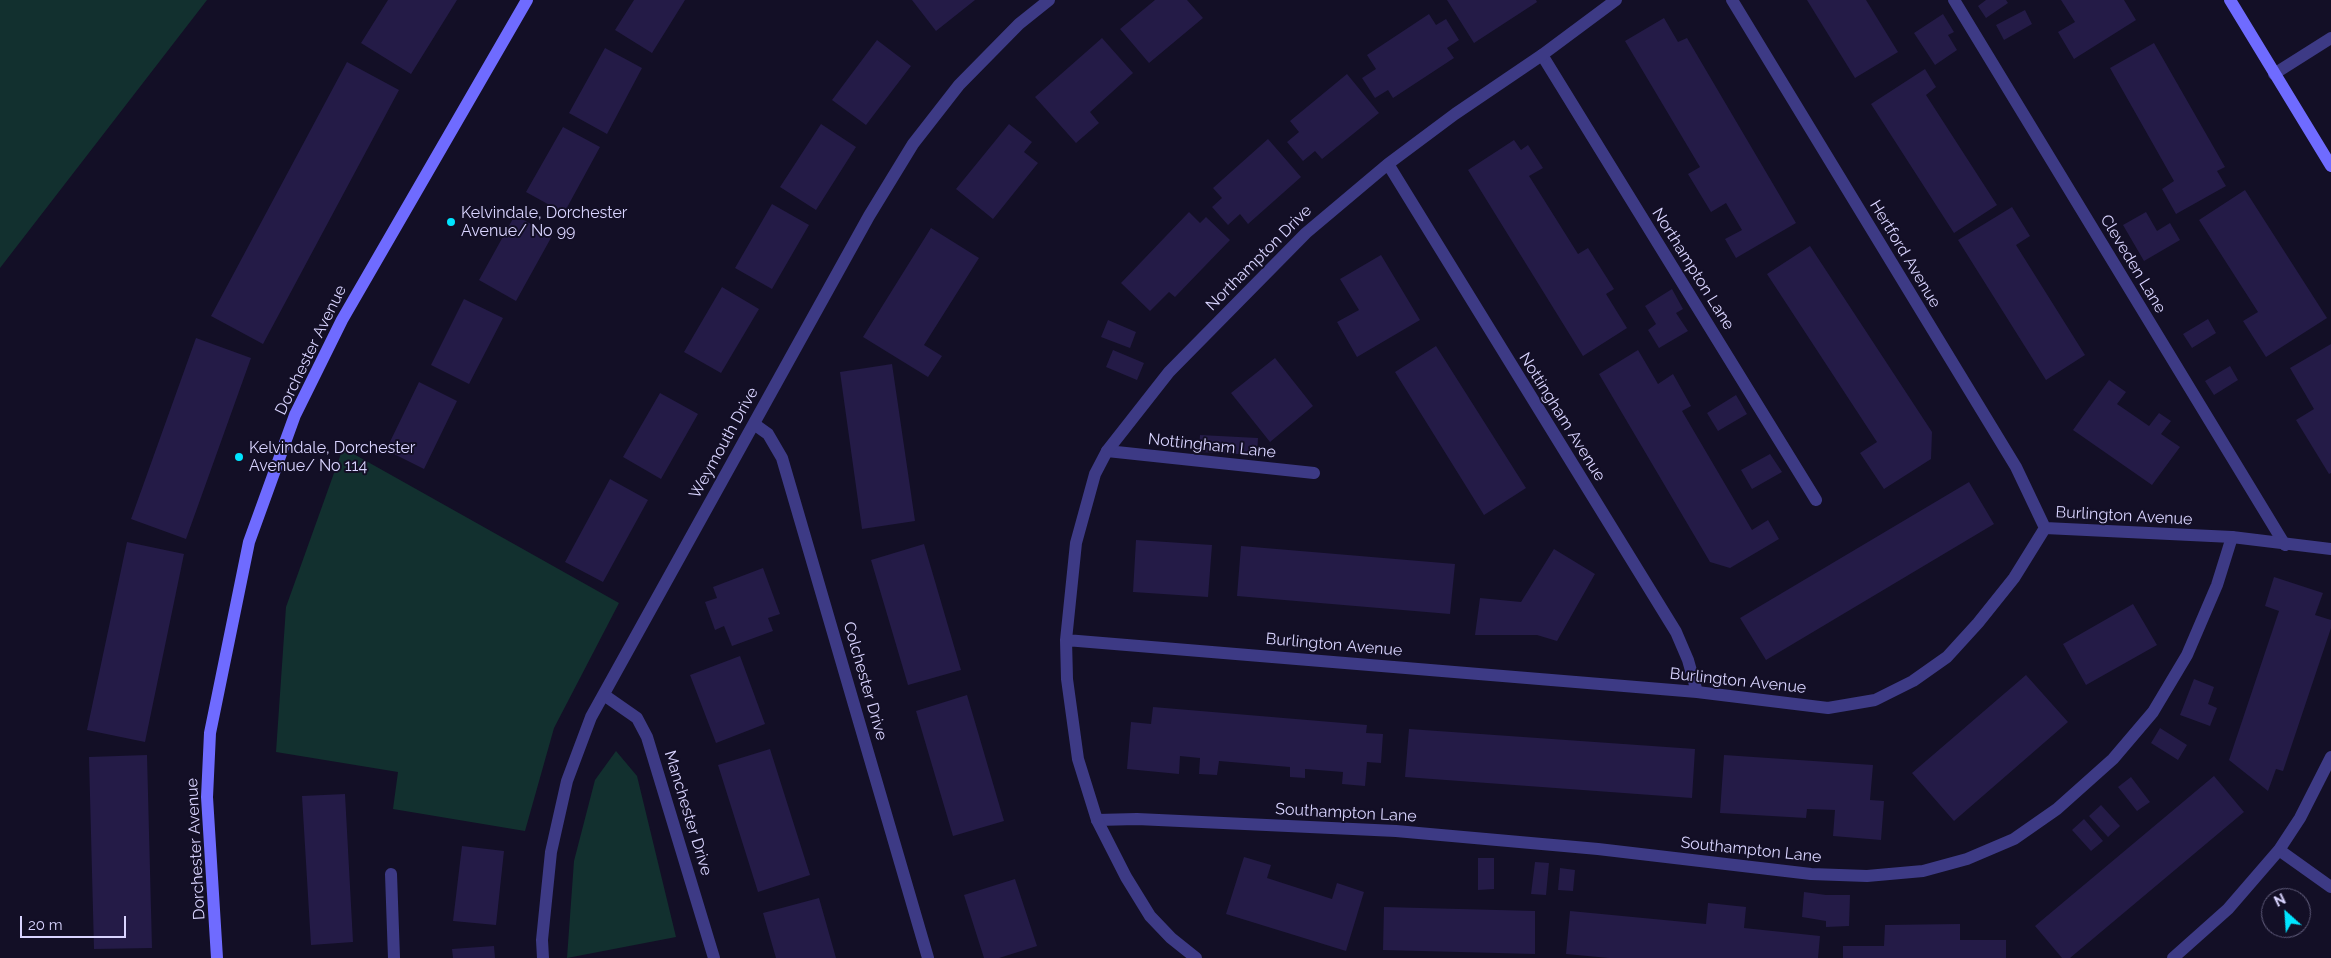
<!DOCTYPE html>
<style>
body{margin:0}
#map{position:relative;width:2331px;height:958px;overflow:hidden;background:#130f26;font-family:Raleway,sans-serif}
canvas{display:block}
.north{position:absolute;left:2261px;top:888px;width:50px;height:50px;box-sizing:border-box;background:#130f26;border:1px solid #625e7d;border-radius:50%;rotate:334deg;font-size:14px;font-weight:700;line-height:20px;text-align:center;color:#d9d4ff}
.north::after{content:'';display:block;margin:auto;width:18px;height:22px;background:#00e5ff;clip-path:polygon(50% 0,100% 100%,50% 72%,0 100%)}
.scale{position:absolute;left:20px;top:916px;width:106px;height:22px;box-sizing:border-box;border:2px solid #d9d4ff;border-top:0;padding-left:6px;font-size:15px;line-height:18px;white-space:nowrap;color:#d9d4ff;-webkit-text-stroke:4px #130f26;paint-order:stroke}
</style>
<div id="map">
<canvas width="2331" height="958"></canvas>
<div class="north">N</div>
<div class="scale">20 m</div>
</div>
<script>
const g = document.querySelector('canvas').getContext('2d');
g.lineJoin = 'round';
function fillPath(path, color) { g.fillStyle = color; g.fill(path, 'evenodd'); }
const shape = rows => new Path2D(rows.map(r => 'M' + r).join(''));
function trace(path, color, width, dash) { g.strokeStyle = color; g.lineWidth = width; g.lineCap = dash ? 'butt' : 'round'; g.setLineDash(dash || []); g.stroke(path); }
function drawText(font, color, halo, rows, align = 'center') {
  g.font = font + ' Raleway,sans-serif'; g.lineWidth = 4; g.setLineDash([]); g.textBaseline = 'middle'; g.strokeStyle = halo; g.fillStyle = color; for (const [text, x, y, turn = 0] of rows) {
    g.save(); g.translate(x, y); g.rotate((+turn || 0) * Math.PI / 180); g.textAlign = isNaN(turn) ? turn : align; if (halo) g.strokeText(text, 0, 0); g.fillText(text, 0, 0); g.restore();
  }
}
fillPath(shape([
 [0,0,207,0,0,268],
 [343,448,619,603,554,728,525,831,393,809,398,772,276,752,286,607],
 [616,751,637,776,676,937,567,958,574,861,595,780]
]), '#12302f');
fillPath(shape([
 [388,0,457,0,411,74,361,43],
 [634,0,685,0,652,53,615,30],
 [912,0,975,0,936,31],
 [1155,0,1187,0,1203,18,1149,63,1120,29],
 [1447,0,1536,0,1537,2,1474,43],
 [1807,0,1866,0,1898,52,1855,78],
 [1986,0,2006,0,2008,3,1986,18,1978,6],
 [2061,0,2124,0,2136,20,2074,59,2058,32,2075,22],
 [2025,10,2032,24,2004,40,1996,25],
 [1429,14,1436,25,1446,19,1459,40,1447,48,1454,58,1393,98,1388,90,1375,98,1362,78,1376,69,1367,55],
 [1943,14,1954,32,1948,35,1957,50,1935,65,1914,33],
 [1664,18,1678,42,1687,38,1796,223,1736,258,1725,239,1742,230,1726,203,1711,212,1688,174,1700,167,1625,41],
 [1102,38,1133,73,1090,112,1099,123,1076,143,1035,97],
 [877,40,911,66,866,125,832,100],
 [2154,43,2225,167,2217,171,2226,186,2176,214,2162,189,2174,181,2110,68],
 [605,48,642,68,607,134,569,113],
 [347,62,399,90,263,344,211,316],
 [1925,69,1936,87,1926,95,1997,205,1954,233,1871,104],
 [1347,74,1379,113,1322,159,1315,151,1303,161,1287,142,1299,132,1290,121],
 [821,124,856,147,816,210,780,187],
 [1009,124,1032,142,1024,152,1038,163,993,219,956,189],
 [563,127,600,147,564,213,526,192],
 [1268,139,1301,177,1248,224,1240,214,1228,225,1212,207,1222,198,1213,188],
 [1514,140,1521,150,1528,145,1543,168,1529,176,1578,254,1588,248,1614,289,1606,294,1627,328,1583,356,1468,170],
 [2245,190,2327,318,2266,357,2243,321,2258,312,2199,220],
 [772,204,809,225,772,289,735,268],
 [2012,207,2030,236,2016,245,2085,355,2046,380,1958,240],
 [1189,212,1200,223,1206,217,1230,240,1175,297,1169,292,1150,311,1121,283],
 [2146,212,2157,231,2170,223,2180,240,2144,261,2123,225],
 [515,215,552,236,516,301,479,280],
 [931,228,979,258,924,345,942,356,928,377,863,337],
 [1810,246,1932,432,1931,459,1884,489,1860,453,1877,442,1767,274],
 [1381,255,1420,320,1357,357,1337,322,1359,310,1340,279],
 [722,287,759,309,721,373,684,352],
 [1672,289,1683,309,1676,313,1688,331,1659,348,1648,330,1656,324,1645,306],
 [464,299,503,318,469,384,431,365],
 [2208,319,2216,333,2192,348,2183,334],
 [1108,320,1136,332,1130,348,1101,337],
 [196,338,251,358,186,539,131,519],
 [2331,344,2331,473,2329,474,2296,420,2314,409,2290,368],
 [1436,346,1526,488,1484,515,1395,372],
 [1113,350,1144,363,1137,380,1106,367],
 [1638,350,1658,384,1673,374,1691,406,1682,411,1752,530,1768,520,1779,539,1730,568,1710,562,1599,374],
 [1275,358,1313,406,1270,442,1231,393],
 [892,364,915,521,862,529,840,372],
 [2230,366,2238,380,2214,395,2205,381],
 [2109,380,2126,392,2117,404,2149,426,2159,413,2171,421,2161,434,2180,447,2152,485,2073,430],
 [419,382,457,401,424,469,386,450],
 [660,393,698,414,661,479,623,457],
 [1736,395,1747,414,1718,431,1707,413],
 [1200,435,1258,438,1257,455,1199,452],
 [1770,454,1782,472,1752,489,1741,470],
 [610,479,648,500,603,582,565,562],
 [1969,482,1994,524,1766,660,1740,618],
 [1136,540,1212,545,1208,597,1133,592],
 [127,542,184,554,145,742,87,730],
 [924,544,961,670,908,685,871,560],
 [1241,546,1455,564,1450,614,1237,596],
 [1554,549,1595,574,1557,641,1537,635,1475,635,1480,598,1521,602],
 [763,568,780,614,768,618,773,631,732,646,724,626,715,630,705,602,717,598,713,587],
 [2274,577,2323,593,2315,615,2331,620,2331,628,2283,771,2276,769,2268,791,2229,760,2279,611,2265,606],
 [2133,604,2157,645,2086,685,2063,644],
 [740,656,765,724,716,743,690,675],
 [2026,675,2068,722,1954,821,1912,773],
 [2194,679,2214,687,2208,704,2217,708,2210,726,2180,715],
 [967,695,1004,821,953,836,916,711],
 [1153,707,1367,725,1366,733,1383,734,1381,763,1367,762,1365,786,1342,784,1343,772,1305,769,1305,778,1290,777,1290,767,1219,761,1217,775,1199,774,1200,758,1180,756,1179,774,1127,769,1131,722,1151,724],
 [2160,728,2187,745,2178,760,2151,743],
 [1409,729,1695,749,1692,798,1405,777],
 [770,749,810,875,758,892,718,765],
 [147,755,152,948,94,949,89,757],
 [1724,755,1873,765,1870,800,1884,801,1881,840,1833,836,1835,810,1807,809,1806,818,1720,813],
 [2214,776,2244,812,2070,958,2062,958,2035,926],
 [2131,777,2150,802,2137,811,2118,787],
 [345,794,353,942,311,945,302,796],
 [2101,805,2120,826,2108,837,2089,816],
 [2084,819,2103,841,2091,851,2072,830],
 [462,846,504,851,496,925,453,921],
 [1244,857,1271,865,1267,878,1332,899,1337,883,1364,892,1346,951,1226,914],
 [1478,858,1494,858,1494,889,1478,890],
 [1535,862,1549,863,1546,895,1531,894],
 [1560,868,1575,870,1573,891,1558,890],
 [1015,879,1037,946,999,958,984,958,964,895],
 [1804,892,1826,895,1850,895,1849,926,1826,927,1826,921,1802,917],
 [819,898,836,958,776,958,763,913],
 [1708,903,1746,907,1744,928,1820,936,1818,958,1609,958,1566,954,1570,911,1706,924],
 [1384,907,1535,911,1535,954,1383,950],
 [1960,924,1960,940,2006,940,2006,958,1843,958,1843,946,1884,946,1885,925],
 [494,946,495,958,453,958,452,949]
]), '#241b47');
trace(shape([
 [1954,0,2285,545],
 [1542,55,1816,500],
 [1107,451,1314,473],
 [1097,820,1137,819,1396,831,1598,849,1811,874,1867,876,1923,871,1967,859,2014,839,2057,809,2113,759,2153,712,2187,655,2217,585,2232,537],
 [391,874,394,958]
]), '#3d3a85', 12);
trace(shape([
 [1732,0,2016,467,2045,528],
 [2274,74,2331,38],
 [1388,164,1676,632,1688,660,1697,692],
 [754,424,768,434,782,458,928,958],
 [1066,640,1697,692,1828,708,1875,700,1913,681,1947,657,1978,623,2014,578,2045,528,2232,537,2331,549],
 [604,695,637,718,647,737,714,958],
 [2279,850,2331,887],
 [543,958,542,940,551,852,567,781,591,717,869,216,913,144,959,85,1019,24,1049,0],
 [1196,958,1171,938,1150,916,1126,877,1097,820,1078,759,1067,679,1066,640,1076,543,1095,474,1107,451,1169,372,1306,233,1388,164,1455,114,1542,55,1616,0],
 [2173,958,2228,909,2279,850,2300,818,2331,757]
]), '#3d3a85', 12);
trace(shape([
 [2230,0,2331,166],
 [217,958,207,797,210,733,249,542,295,415,342,320,527,0]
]), '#6f6bff', 12);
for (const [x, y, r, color] of [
 [451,222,5,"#00e5ff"],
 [239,457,5,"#00e5ff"]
]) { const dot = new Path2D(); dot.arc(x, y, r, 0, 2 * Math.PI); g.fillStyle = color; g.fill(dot); trace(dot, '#130f26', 2); }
drawText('16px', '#d9d4ff', '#130f26', [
 ["Kelvindale, Dorchester",461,213],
 ["Avenue/ No 99",461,231],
 ["Kelvindale, Dorchester",249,448],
 ["Avenue/ No 114",249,466]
], 'left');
drawText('16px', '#d9d4ff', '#130f26', [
 ["Hertford Avenue",1905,254,59],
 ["Northampton Drive",1259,258,-45],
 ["Cleveden Lane",2133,264,59],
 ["Northampton Lane",1693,269,58],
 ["Dorchester Avenue",311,350,-64],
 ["Nottingham Avenue",1562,417,58],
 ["Weymouth Drive",724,443,-61],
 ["Nottingham Lane",1212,446,6],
 ["Burlington Avenue",2124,516,3],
 ["Burlington Avenue",1334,645,5],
 ["Colchester Drive",865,681,74],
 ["Burlington Avenue",1738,681,6],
 ["Manchester Drive",688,813,73],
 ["Southampton Lane",1346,813,3],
 ["Dorchester Avenue",196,849,-93],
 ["Southampton Lane",1751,850,6]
]);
</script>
